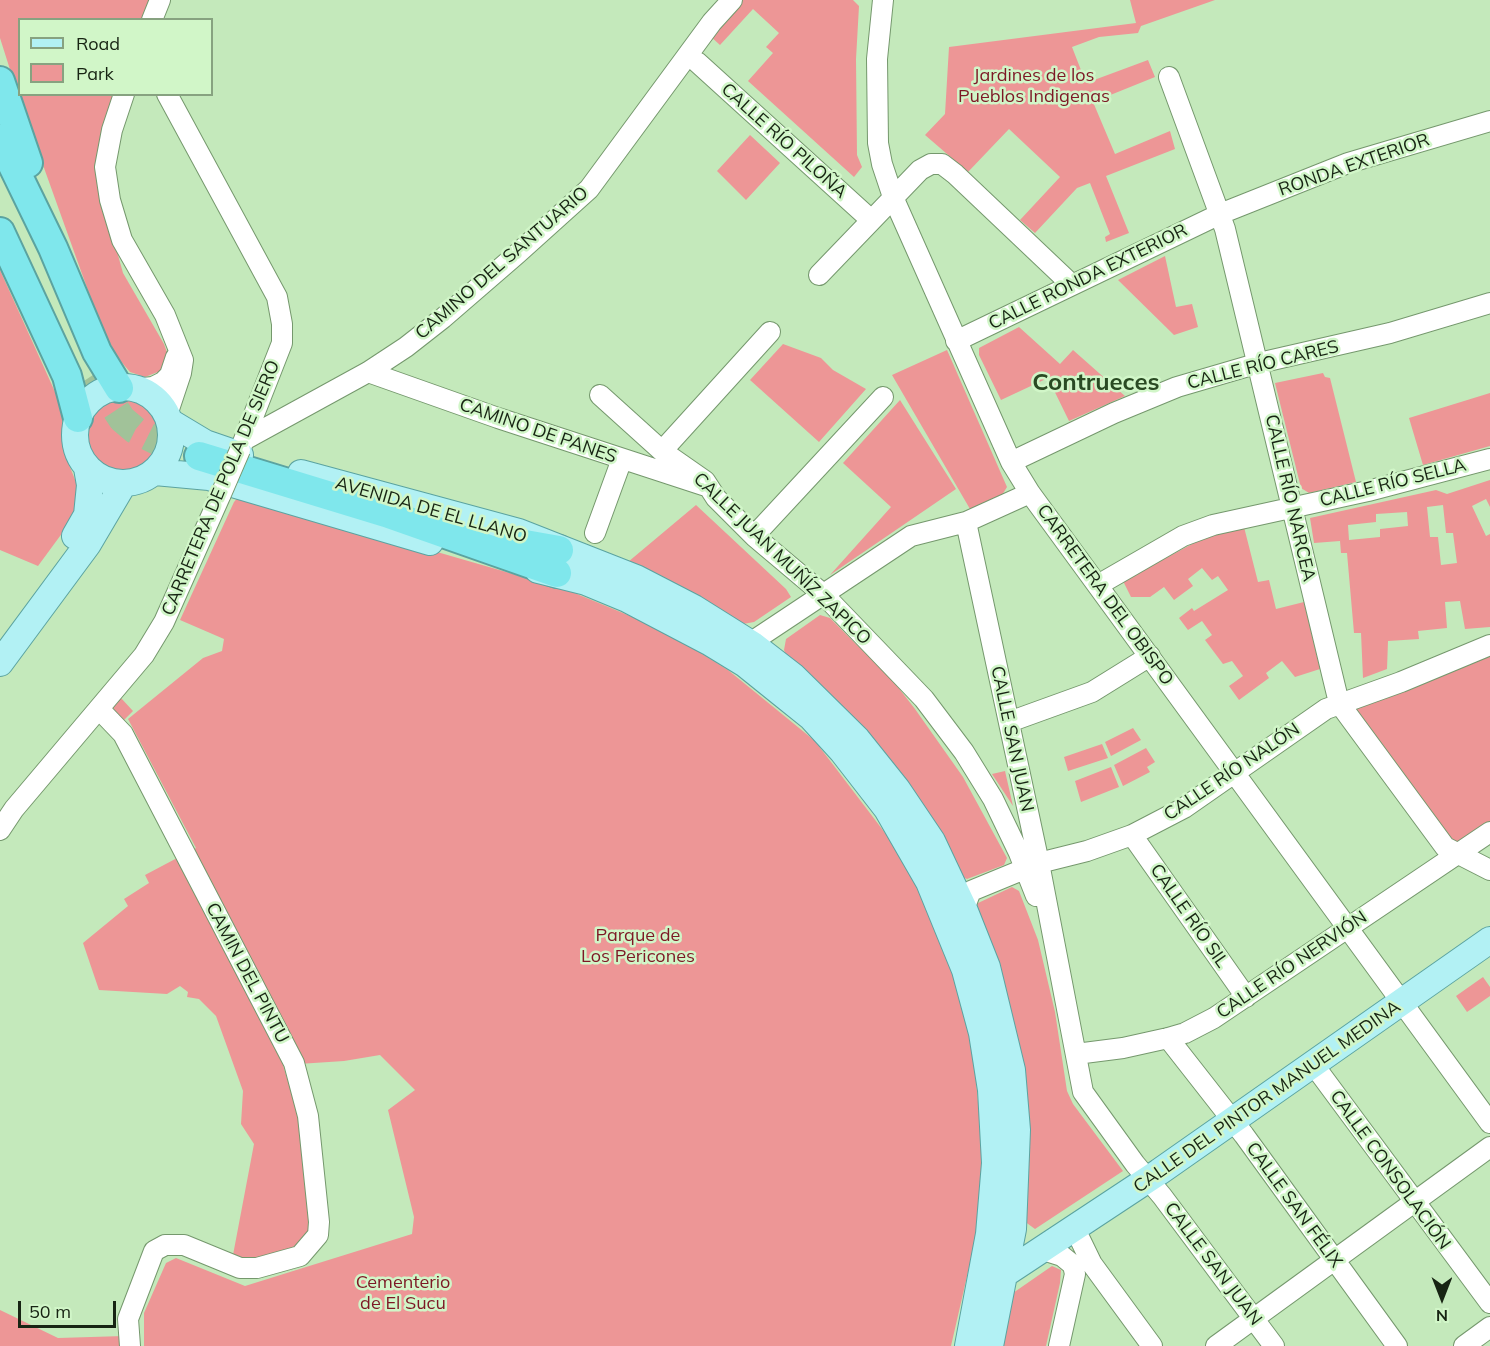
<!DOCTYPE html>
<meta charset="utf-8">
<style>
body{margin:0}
#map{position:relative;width:1490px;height:1346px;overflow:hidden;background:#c4e9bb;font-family:Mulish,sans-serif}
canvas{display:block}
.legend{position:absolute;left:18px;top:18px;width:195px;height:78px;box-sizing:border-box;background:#d1f6c8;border:2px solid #87a280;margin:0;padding:8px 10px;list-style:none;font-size:18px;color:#172413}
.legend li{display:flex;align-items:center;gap:12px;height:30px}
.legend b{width:30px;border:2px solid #87a280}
.north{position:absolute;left:1412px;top:1268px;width:60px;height:60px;-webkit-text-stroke:4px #d1f6c8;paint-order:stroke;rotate:180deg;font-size:16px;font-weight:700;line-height:24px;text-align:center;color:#172413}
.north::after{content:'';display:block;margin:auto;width:21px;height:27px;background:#172413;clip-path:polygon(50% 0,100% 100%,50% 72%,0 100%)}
.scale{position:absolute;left:18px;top:1301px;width:98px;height:27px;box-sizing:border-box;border:3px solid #172413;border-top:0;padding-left:8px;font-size:18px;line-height:21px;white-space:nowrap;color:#172413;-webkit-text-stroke:4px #d1f6c8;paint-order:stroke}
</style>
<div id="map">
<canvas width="1490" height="1346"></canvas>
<ul class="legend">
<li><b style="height:8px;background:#b2f1f4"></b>Road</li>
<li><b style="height:16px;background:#ed9696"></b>Park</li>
</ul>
<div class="north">N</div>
<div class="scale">50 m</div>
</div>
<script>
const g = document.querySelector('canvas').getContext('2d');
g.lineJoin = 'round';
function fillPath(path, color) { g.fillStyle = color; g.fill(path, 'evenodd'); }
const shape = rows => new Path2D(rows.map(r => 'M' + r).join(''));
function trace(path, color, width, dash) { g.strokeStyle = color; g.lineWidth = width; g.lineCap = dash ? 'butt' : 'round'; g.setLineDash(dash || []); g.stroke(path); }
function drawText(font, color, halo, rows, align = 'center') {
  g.font = font + ' Mulish,sans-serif'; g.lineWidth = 5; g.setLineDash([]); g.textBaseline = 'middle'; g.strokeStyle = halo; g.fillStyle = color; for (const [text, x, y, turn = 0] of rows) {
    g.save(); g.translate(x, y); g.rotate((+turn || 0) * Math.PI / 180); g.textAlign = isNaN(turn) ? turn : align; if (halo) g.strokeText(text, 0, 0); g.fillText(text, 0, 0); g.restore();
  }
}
fillPath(shape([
 [0,0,154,0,146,19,20,20,20,94,115,95,101,194,123,273,164,344,169,358,163,370,145,377,130,372,118,358,100,324,20,101,0,38],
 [740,0,853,0,859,6,856,59,857,155,862,167,854,177,748,81,773,53,766,47,779,33,753,9,720,45,710,36],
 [1130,0,1215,0,1141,26,1138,33,1099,37,1072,47,1086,83,1148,60,1155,77,1093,102,1115,154,1170,131,1175,149,1106,176,1129,233,1106,242,1105,237,1110,234,1090,183,1077,188,1035,233,1020,220,1060,177,1009,129,968,172,925,135,945,114,949,47,1136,23],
 [750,135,780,163,746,200,717,171],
 [1165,256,1176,307,1192,304,1198,327,1174,335,1118,280],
 [0,270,56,394,62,414,64,452,78,487,74,517,38,566,0,550],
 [1019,327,1060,364,1073,350,1125,396,1069,421,1048,378,1001,400,979,355,979,348],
 [783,344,821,358,833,370,866,389,819,442,750,380],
 [947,350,1007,487,1002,495,970,509,892,375],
 [1323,373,1325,377,1330,378,1356,482,1309,493,1301,488,1275,383],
 [1490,393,1490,446,1423,465,1409,418],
 '85 435a38 38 0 1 1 76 0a38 38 0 1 1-76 0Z',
 [900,400,956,489,830,575,891,507,843,463],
 [1490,480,1490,507,1486,499,1472,506,1486,536,1490,534,1490,627,1465,629,1460,601,1445,602,1447,628,1418,631,1419,639,1388,641,1387,669,1363,678,1361,633,1354,633,1347,553,1341,553,1340,541,1314,543,1310,518,1436,490,1447,494],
 [1443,505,1446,533,1453,533,1457,563,1441,565,1438,537,1430,537,1427,507],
 [1407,512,1408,526,1380,529,1380,537,1349,540,1348,525,1376,522,1376,514],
 [240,495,565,589,664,630,728,670,815,741,895,846,936,923,959,989,972,1036,984,1168,979,1224,951,1346,144,1346,144,1313,166,1263,176,1258,245,1286,412,1234,414,1217,388,1110,415,1090,380,1055,344,1061,283,1065,297,1112,311,1229,301,1245,289,1251,249,1261,233,1255,254,1144,241,1124,243,1091,216,1016,199,999,187,997,188,992,180,986,167,994,99,990,83,943,128,906,124,899,149,883,145,875,196,848,128,719,203,658,222,651,224,639,180,620,234,502],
 [696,505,786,589,791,597,754,622,743,624,628,562],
 [1244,527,1258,582,1269,580,1276,609,1304,602,1320,669,1295,677,1282,661,1266,673,1269,678,1239,700,1229,686,1243,676,1232,661,1223,664,1205,640,1212,635,1202,621,1188,630,1179,618,1192,608,1194,611,1228,590,1218,576,1212,580,1202,568,1188,579,1193,586,1174,600,1164,587,1150,597,1131,597,1123,581,1207,536],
 [820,615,830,618,894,682,915,709,963,777,1007,858,1004,865,967,879,958,875,787,658,784,650,786,639],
 [1490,645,1490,832,1456,853,1339,703],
 [121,698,133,711,123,721,110,711],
 [1133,728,1141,740,1111,756,1105,742],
 [1102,744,1108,758,1068,771,1064,757],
 [1146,748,1155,762,1147,767,1150,772,1123,786,1114,765],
 [1111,767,1119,787,1081,802,1075,781],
 [1005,771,1013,806,992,774],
 [1012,887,1019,891,1038,940,1055,1012,1067,1091,1073,1104,1123,1171,1035,1229,1024,1221,975,906,976,904],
 [1483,977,1490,987,1490,996,1467,1012,1456,996],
 [1052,1266,1061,1270,1060,1283,1046,1346,1002,1346,1013,1293],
 [0,1310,58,1338,124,1336,124,1346,0,1346]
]), '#ed9696');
trace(shape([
 [93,375,122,419,135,430,165,445,199,456]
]), '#a1c299', 28, [28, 14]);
const minor = shape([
 [883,0,877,59,878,143,882,164,893,197,1011,462,1030,493,1490,1123],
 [152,20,160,0],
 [697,62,870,219],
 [1169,77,1225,229,1339,703,1445,847,1490,870],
 [124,94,112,130,105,167,110,200,122,240,165,315,183,360,181,373,167,415],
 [167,94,277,297,282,324,282,343,242,445],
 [819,275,920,170,931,164,942,164,955,174,1071,284],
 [956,341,1220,214,1348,163,1490,121],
 [368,372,498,418,703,485],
 [134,389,153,387,163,382,170,375,176,357],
 [600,395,662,451,705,481,716,498,754,536,824,595,924,699,964,752,993,799,1019,853,1036,896],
 [244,440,368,372,406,347,443,318,517,254,589,189,712,22,732,0],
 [662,451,770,332],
 [1011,462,1114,413,1177,387,1259,363,1390,333,1490,303],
 [966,522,1039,863,1083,1092,1135,1164,1162,1196,1274,1346],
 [595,533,622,459],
 [754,536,883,397],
 [1098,585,1183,536,1213,525,1368,491,1490,459],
 [750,643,911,536,966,522,1030,493],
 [99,709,123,734,294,1063,308,1116,319,1222,318,1235,300,1256,257,1268,240,1268,184,1245,165,1245,154,1251,128,1319,130,1346],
 [1009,722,1092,692,1150,656],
 [0,830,14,809,144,655,164,622,221,494],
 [1132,835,1246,997],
 [964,909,971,891,1039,863,1087,851,1132,835,1184,808,1326,709,1401,682,1490,645],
 [1168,1038,1244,1135,1397,1346],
 [1076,1054,1123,1048,1168,1038,1185,1033,1214,1018,1490,832],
 [1313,1064,1490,1303],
 [1075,1229,1092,1264,1152,1346],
 [1043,1250,1062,1256,1073,1265,1075,1274,1059,1346],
 [1216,1346,1490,1147],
 [1464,1346,1490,1327]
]);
const major = shape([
 '75 435a48 48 0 1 1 96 0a48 48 0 1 1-96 0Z',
 [170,422,205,443,240,455],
 [155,472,209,477,430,542],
 [301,473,519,532,636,578,694,608,753,645,793,676,857,739,897,789,932,841,964,909,987,967,1012,1070,1017,1130,1013,1229,990,1346],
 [75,536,87,515,90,485,87,468],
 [538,570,586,582,627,599,709,642,745,664,781,693,811,717,842,751,887,809,929,882,965,970,982,1033,991,1090,995,1163,989,1234,968,1346],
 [0,663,88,544,124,483],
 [997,1279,1159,1172,1490,940]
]);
const highway = shape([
 [0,81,28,163],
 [0,139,53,248,97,352,119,388],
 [0,232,67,376,78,418],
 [199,456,386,513,557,573],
 [508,541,559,550]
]);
trace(minor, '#75986d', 22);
trace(major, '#5ba3a0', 28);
trace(highway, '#5ba3a0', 32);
trace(minor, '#fff', 20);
trace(major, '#b2f1f4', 26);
trace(highway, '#7fe7ec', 28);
const minorBridge = shape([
 [221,494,240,450]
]);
trace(minorBridge, '#75986d', 22, []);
trace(minorBridge, '#fff', 20);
drawText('18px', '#7d1825', '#d1f6c8', [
 ["Jardines de los",1034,76],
 ["Pueblos Indigenas",1034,97],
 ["Parque de",638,936],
 ["Los Pericones",638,957],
 ["Cementerio",403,1283],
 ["de El Sucu",403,1304]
]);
drawText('18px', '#172413', '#d1f6c8', [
 ["CALLE RÍO PILOÑA",784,141,42],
 ["RONDA EXTERIOR",1354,165,-19],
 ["CAMINO DEL SANTUARIO",502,263,-41],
 ["CALLE RONDA EXTERIOR",1088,277,-26],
 ["CALLE RÍO CARES",1263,365,-14],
 ["CAMINO DE PANES",538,431,19],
 ["CALLE RÍO SELLA",1393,483,-14],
 ["CARRETERA DE POLA DE SIERO",221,488,-67],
 ["CALLE RÍO NARCEA",1290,498,77],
 ["AVENIDA DE EL LLANO",431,510,16],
 ["CALLE JUAN MUÑÍZ ZAPICO",782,559,44],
 ["CARRETERA DEL OBISPO",1105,595,54],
 ["CALLE SAN JUAN",1012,739,78],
 ["CALLE RÍO NALÓN",1232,772,-34],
 ["CALLE RÍO SIL",1189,916,55],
 ["CALLE RÍO NERVIÓN",1292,965,-34],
 ["CAMIN DEL PINTU",247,973,62],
 ["CALLE DEL PINTOR MANUEL MEDINA",1267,1097,-35],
 ["CALLE CONSOLACIÓN",1390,1170,54],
 ["CALLE SAN FÉLIX",1294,1205,54],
 ["CALLE SAN JUAN",1213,1264,53]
]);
drawText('bold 24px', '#2a4a23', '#d1f6c8', [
 ["Contrueces",1096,383]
]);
</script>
